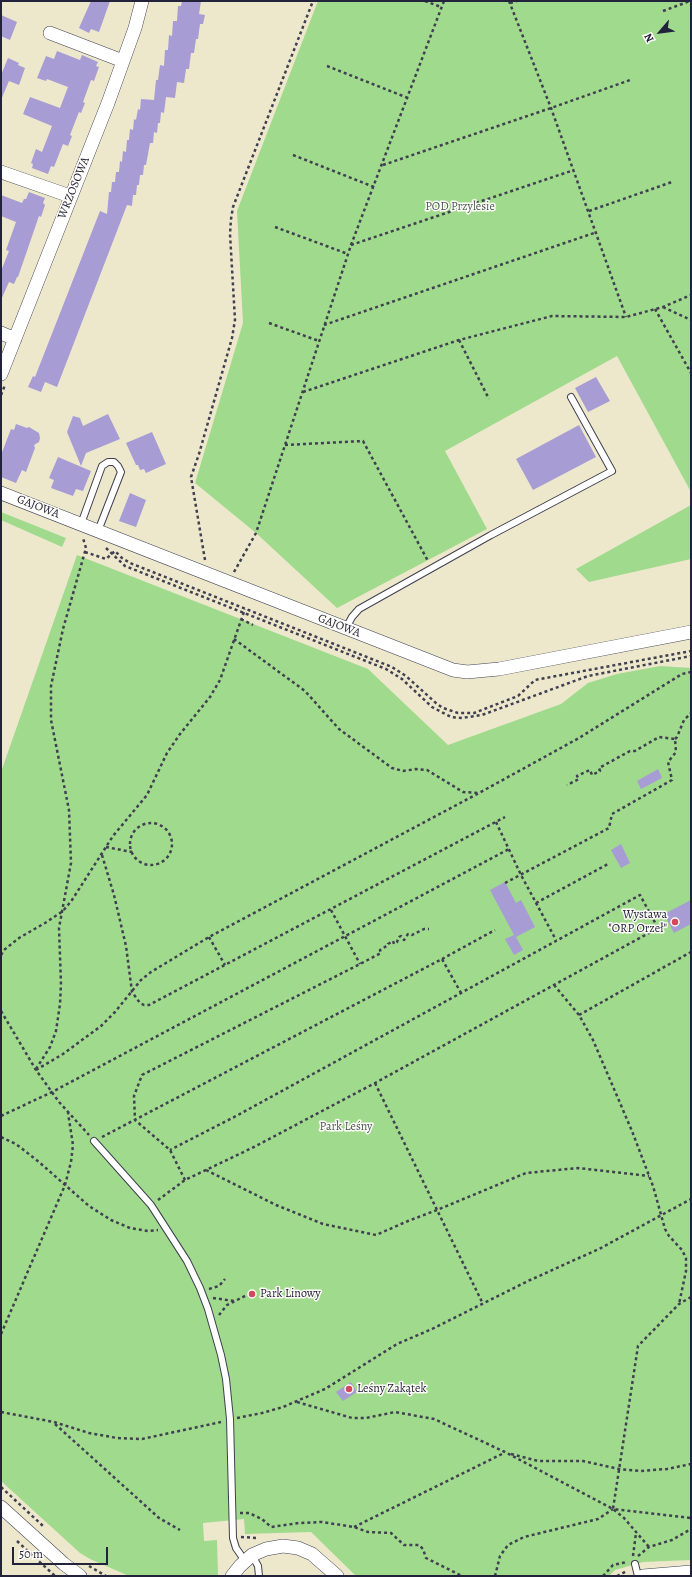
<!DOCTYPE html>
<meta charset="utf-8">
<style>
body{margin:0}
#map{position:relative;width:692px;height:1577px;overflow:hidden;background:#ede8cc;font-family:Alegreya,serif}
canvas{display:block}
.frame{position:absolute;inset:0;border:2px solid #22223b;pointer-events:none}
.north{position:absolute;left:640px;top:12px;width:40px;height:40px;-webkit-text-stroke:3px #fdfcf7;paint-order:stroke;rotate:242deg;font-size:11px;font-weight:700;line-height:16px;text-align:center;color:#22223b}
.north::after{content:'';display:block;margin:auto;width:14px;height:18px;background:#22223b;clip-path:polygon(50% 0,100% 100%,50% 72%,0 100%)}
.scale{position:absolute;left:12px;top:1547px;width:96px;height:18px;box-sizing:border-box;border:2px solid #22223b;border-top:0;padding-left:5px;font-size:12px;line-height:14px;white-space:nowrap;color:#22223b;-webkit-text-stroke:3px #fdfcf7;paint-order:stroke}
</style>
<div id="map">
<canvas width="692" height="1577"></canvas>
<div class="frame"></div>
<div class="north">N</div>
<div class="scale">50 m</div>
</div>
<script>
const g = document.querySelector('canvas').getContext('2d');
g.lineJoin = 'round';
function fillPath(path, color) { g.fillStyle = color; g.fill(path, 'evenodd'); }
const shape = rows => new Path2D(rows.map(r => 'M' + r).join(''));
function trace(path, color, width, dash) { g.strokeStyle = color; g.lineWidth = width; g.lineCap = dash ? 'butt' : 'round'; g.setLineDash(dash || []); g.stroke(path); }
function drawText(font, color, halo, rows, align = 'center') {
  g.font = font + ' Alegreya,serif'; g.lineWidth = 3; g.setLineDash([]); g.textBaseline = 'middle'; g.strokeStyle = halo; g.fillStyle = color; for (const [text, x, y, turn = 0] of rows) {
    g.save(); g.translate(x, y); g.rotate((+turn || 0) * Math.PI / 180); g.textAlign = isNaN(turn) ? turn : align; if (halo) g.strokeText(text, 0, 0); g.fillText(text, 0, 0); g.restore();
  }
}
fillPath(shape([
 [318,1,691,1,691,492,617,356,445,451,487,529,337,608,256,533,195,483,243,323,237,211],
 [691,505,691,559,589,582,576,569],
 [1,512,66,538,62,547,1,520],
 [77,555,368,669,448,745,561,704,588,683,617,674,660,666,691,668,691,1560,643,1562,615,1570,609,1576,356,1576,311,1532,245,1534,244,1519,203,1523,204,1541,217,1540,218,1576,129,1576,90,1559,80,1553,1,1481,1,772]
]), '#a0da8c');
fillPath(shape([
 [91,1,110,1,99,32,91,29,89,33,79,28],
 [182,1,201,1,199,14,205,15,203,24,200,24,198,39,196,39,194,53,191,53,189,69,186,69,184,83,177,82,175,98,166,97,164,113,161,112,160,123,158,123,157,133,154,132,153,143,150,143,146,165,144,165,143,175,140,175,139,185,137,185,136,195,133,195,132,206,127,205,57,387,45,382,41,392,28,387,33,376,35,377,100,211,107,214,109,192,111,192,112,182,115,182,116,172,119,172,120,161,122,162,123,151,126,152,127,140,129,140,130,129,133,130,134,119,136,120,138,109,140,110,141,99,154,100,156,80,158,80,160,65,164,66,165,50,168,50,169,35,172,36,173,21,177,21,178,6,181,6],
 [1,15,17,22,10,40,1,36],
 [57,51,80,60,82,55,98,62,96,66,99,67,94,81,91,80,83,102,85,103,81,113,79,112,70,135,72,136,68,146,63,144,54,167,51,166,48,174,32,168,33,164,31,163,36,149,42,152,52,126,23,114,30,97,60,108,68,87,47,79,46,81,37,78,46,56,54,59],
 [8,58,19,63,18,65,25,68,19,85,9,81,1,100,1,75],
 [29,192,45,198,43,203,45,205,41,217,39,216,18,277,17,277,14,284,9,282,1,300,1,271,9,251,6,250,16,222,1,216,1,195,22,203,24,199,26,199],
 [596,377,610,401,588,412,575,388],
 [108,414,120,439,86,453,81,466,67,432,73,416,80,418,83,426],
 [16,424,27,428,29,427,39,433,40,438,39,442,34,445,35,448,26,472,22,470,16,483,1,477,1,455,11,429,14,430],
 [579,425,596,457,533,490,516,459],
 [152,432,166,464,146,473,144,469,140,470,138,465,136,465,126,443],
 [58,457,91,471,83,491,76,489,73,496,51,488,54,480,49,478],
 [130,493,146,500,136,527,119,521],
 [658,769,662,778,641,789,637,781],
 [621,844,630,863,621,868,611,850],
 [505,882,516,903,521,900,535,927,516,937,523,950,514,955,505,939,514,935,490,890],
 [691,900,691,924,674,933,664,914],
 [351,1382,357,1392,343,1401,336,1392]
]), '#a79cd4');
const service = shape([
 [81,524,102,466,108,462,114,462,118,466,121,472,98,531],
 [346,628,352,617,359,609,491,535,612,471,571,397],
 [94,1141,151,1205,187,1261,200,1288,208,1309,221,1355,226,1379,230,1419,233,1538,236,1548,245,1561],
 [252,1555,258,1566,259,1576],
 [635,1564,638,1576]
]);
const minor = shape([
 [50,33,123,61],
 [1,172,70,196],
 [1,333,15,339],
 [1,374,108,103,135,28,142,1],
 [1,493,453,670,467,672,499,669,691,632],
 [1,1507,64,1564,80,1576],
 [232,1576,240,1566,252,1555,266,1549,283,1546,298,1548,312,1554,337,1576],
 [643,1576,691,1572]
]);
trace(service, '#404051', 8);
trace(minor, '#404051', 14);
trace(shape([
 [425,1,441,7],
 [509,1,551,108,626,317],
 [510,3,517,1],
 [663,11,690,1],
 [327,66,408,98],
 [293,155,374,187],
 [383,165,551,108,630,80],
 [589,211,672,182],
 [275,227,348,254],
 [351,245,574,170],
 [663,307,691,320],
 [655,309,691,373],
 [269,323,319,341],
 [324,325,597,232],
 [459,340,489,399],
 [303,392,459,340,552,316,626,317,663,307,691,295],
 [1,395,5,385],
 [285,445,363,441,428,561],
 [106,548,125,566,386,669,402,679,432,707,451,717,462,718,482,715,588,676,691,656],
 [85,552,106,559,115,551,122,558,130,563,392,667,406,676,437,704,443,708,458,713,474,713,518,696,535,680,691,651],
 [205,560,191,477,199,454,232,338,235,320,230,234,231,219,233,207,313,1],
 [234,572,256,533,351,245,444,1],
 [241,619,253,625],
 [234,639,305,691,339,729,392,768,403,771,416,769,427,770,463,792,478,793],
 [675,739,677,737,684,720,691,713],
 [496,822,521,875,556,940],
 '130 844a21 21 0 1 1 42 0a21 21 0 1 1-42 0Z',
 [106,847,132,852],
 [102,855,114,895,126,946,132,992,140,1003,144,1005,149,1005,505,817],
 [505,883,609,828,612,814,672,780,668,762,676,752,675,739,659,737,635,751,630,751,599,768,600,771,592,775,590,770,577,776,579,779,567,785],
 [536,903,608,864],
 [331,910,360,964],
 [209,937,225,965],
 [1,955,4,950,19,938,45,923,63,911,72,900,113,836,147,795,167,753,180,734,210,697,220,680,245,609],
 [442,959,495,930],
 [554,985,579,1015,593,1040,632,1131,653,1186,665,1229,669,1236,682,1250,686,1258,686,1271,679,1304],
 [1,1011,36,1070,59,1102,89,1135],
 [579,1015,691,952],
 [36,1069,50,1047,56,1031,60,1004,61,984,59,928,71,863,69,810,51,720,51,686,63,629,86,548,83,538],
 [36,1070,63,1054,101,1026,115,1012,141,980,151,972,209,937,479,793,579,738,682,674,691,672],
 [375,1083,483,1304],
 [1,1116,52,1092,509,849],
 [1,1137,16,1144,39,1162,89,1206,111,1220,130,1228,148,1231,158,1230],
 [102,1137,442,959,461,993],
 [206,1170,276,1205,323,1224,376,1235,408,1221,437,1210,526,1173,578,1168,649,1176],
 [185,1180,170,1150,135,1120,134,1096,142,1075,360,964,381,953,380,950,388,945,388,944,393,941,394,944,397,942,399,937,401,936,404,940,408,934,412,935,424,929,429,929],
 [158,1200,185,1180,254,1147,375,1083,658,928,640,895,238,1115,170,1150],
 [209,1289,219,1286,225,1279],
 [691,1297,679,1304,638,1346,613,1509,691,1518],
 [213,1298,234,1301],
 [219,1315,227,1305,247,1295],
 [1,1334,65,1185,71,1162,73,1145,68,1113],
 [297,1402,352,1418,366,1418,395,1412,434,1419,505,1452,613,1509,624,1518,649,1547],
 [1,1412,54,1422,89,1433,117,1438,142,1439,221,1422],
 [237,1418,262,1413,283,1407,325,1389,397,1344,432,1329,528,1281,601,1248,691,1199],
 [55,1424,159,1518,180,1530],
 [511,1454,538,1461,583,1461,619,1469,640,1471,667,1469,691,1464],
 [1,1487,43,1526],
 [240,1513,249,1513,262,1519,271,1527,299,1523,322,1522,354,1527,368,1532,391,1533,404,1545,419,1545,423,1549,426,1558,462,1576],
 [354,1527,504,1453],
 [241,1537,258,1538],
 [17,1541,55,1576],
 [633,1556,636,1533],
 [638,1556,649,1547,672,1540,691,1529],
 [89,1566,106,1576],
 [495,1576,500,1556,508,1545,524,1537,598,1519,613,1509],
 [603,1576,613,1565,627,1562],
 [617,1576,627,1571]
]), '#404051', 2.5, [3, 3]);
trace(service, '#fff', 6);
trace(minor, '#fff', 13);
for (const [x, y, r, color] of [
 [675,922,4,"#d1495b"],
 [252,1294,4,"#d1495b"],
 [349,1389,4,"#d1495b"]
]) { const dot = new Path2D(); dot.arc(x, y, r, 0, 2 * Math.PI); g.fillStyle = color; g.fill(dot); trace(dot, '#fdfcf7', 1.5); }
drawText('12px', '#22223b', '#fdfcf7', [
 ["WRZOSOWA",74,188,-68],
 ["GAJOWA",38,507,21],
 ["GAJOWA",339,626,21]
]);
drawText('12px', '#485953', '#fdfcf7', [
 ["POD Przylesie",460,207],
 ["Park Leśny",346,1127]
]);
drawText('12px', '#22223b', '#fdfcf7', [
 ["Wystawa",667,915,"right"],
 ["\"ORP Orzeł\"",667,929,"right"],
 ["Park Linowy",260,1294],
 ["Leśny Zakątek",357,1389]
], 'left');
</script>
